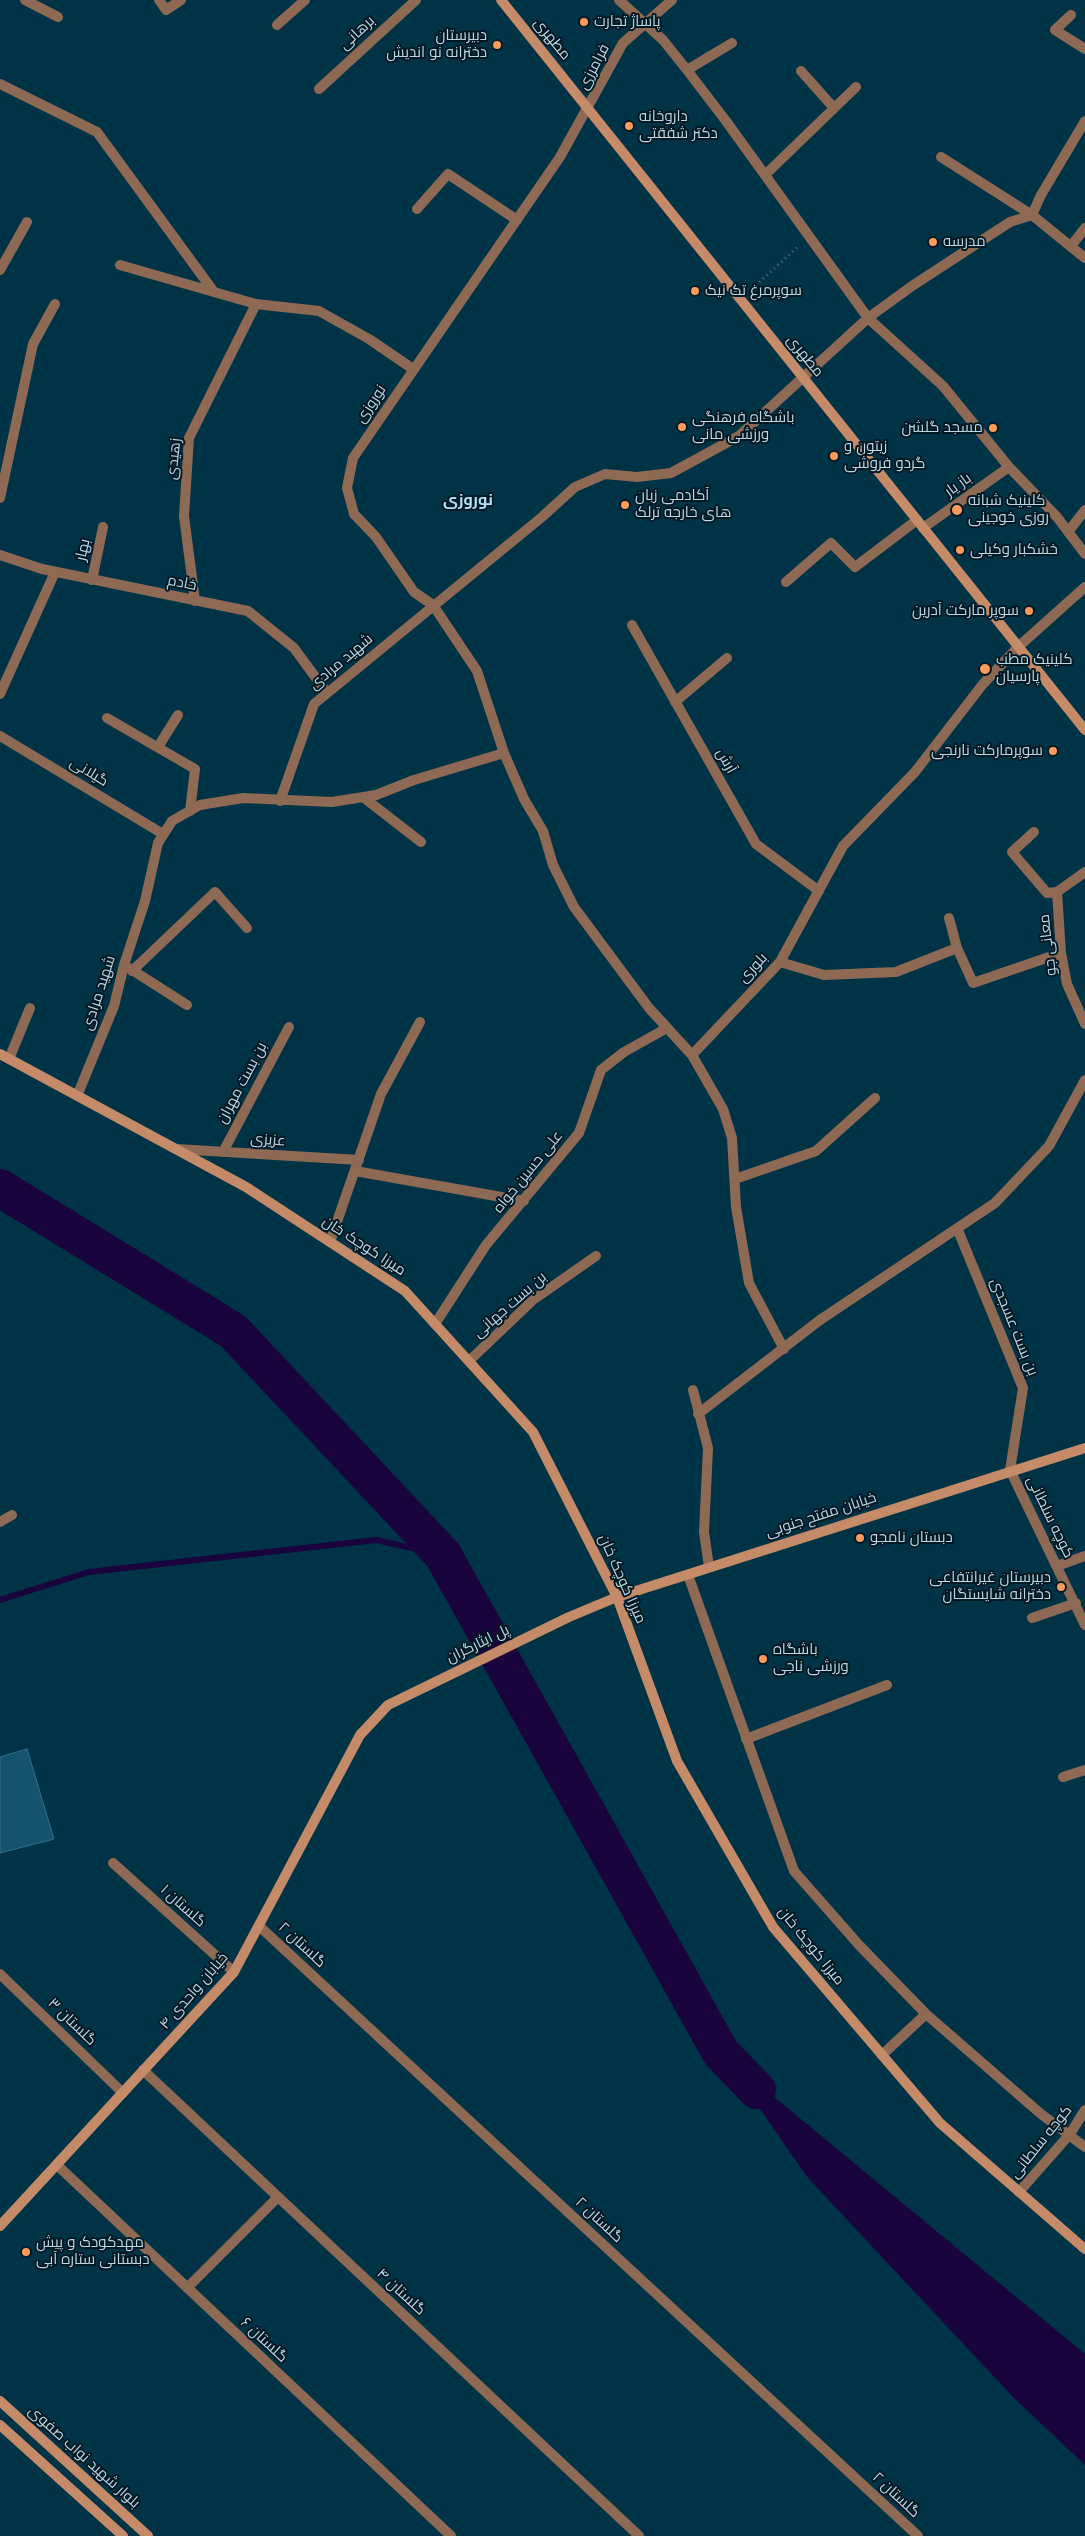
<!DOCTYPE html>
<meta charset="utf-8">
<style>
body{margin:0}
canvas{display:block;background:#013347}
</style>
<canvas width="1085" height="2536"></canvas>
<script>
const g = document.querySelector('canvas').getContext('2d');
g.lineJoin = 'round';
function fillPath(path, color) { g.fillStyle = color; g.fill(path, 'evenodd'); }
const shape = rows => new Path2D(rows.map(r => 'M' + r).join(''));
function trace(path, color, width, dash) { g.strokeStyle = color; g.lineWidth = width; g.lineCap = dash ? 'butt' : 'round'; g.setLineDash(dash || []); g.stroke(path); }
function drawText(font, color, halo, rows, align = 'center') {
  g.font = font + ' "PT Sans",Cairo,sans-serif'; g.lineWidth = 4; g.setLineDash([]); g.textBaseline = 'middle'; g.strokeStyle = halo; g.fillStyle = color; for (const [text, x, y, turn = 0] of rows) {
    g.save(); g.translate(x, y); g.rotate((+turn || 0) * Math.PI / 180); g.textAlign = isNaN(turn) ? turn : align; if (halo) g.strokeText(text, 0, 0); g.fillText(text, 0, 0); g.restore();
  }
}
fillPath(shape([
 [721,2053,1085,2354,1085,2465,1014,2398,808,2178]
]), '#1a043e');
trace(shape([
 [0,1600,89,1572,376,1540,443,1555]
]), '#1a043e', 6);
trace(shape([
 [0,1188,233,1331,443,1555,721,2053,757,2090]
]), '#1a043e', 38);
const building = shape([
 [27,1749,54,1839,0,1853,0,1757,27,1749]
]);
fillPath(building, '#14526d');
trace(building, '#346f8b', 1);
trace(shape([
 [752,289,799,246]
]), '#467183', 3, [1, 4]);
trace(shape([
 [25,0,58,17],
 [159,0,166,10,181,0],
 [619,0,663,40,687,70,726,121,868,318,943,386,1009,467,1057,517,1085,554],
 [1071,15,1055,30,1085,49],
 [277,25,305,0],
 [687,70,732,43],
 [801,71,834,108],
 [0,84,97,132,214,292,256,304,319,311,369,339,413,369],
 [319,89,416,0],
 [941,157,1032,215,1085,258],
 [765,175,856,87],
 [417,209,448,174,517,220],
 [1071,246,1085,228],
 [120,265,214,292],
 [0,270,27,222],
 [0,498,33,344,55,304],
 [923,528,1009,467],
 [1068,532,1085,510],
 [0,555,42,569,248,611,294,648,327,693],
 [92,580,103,527],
 [786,582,831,543,855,567,917,520],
 [195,601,184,516,189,438,256,304],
 [632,625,756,844,819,891],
 [0,694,55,572],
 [675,702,727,658],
 [107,718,195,769,190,811],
 [0,736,163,834],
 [158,747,178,715],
 [504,753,524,799,543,831,553,865,574,907,649,1008,692,1055,723,1109,732,1138,736,1207,749,1283,784,1349],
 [363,797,421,842],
 [280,801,314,704,542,517,575,487,605,474,637,477,671,473,739,436,868,318,912,286,1010,222,1032,215,1041,195,1085,121],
 [1034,832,1012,852,1047,893,1057,892,1085,872],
 [1057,892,1061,953,1067,984,1085,1024],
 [949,918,957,948,973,983,1061,953],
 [780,962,824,975,896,972,957,948],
 [129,968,187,1005],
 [132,971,215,892,247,928],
 [692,1055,780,962,843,846,915,772,983,684,1018,647,1085,587],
 [9,1059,30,1008],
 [77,1096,114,1006,124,965,145,901,158,843,172,821,200,805,243,798,332,802,376,795,414,780,504,753,477,671,433,605,414,592,376,537,354,514,347,488,353,458,560,157,623,43,672,0],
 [176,1149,359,1160],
 [223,1152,289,1027],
 [355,1171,524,1201],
 [735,1179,816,1151,875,1098],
 [957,1228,1023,1388,1010,1470,1085,1625],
 [330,1242,381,1094,420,1022],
 [435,1324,486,1245,579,1133,601,1070,624,1052,667,1028],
 [469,1361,533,1300,596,1256],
 [693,1390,708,1448,704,1532,709,1567],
 [698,1414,820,1320,995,1203,1049,1146,1085,1080],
 [0,1522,12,1515],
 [1057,1566,1085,1556],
 [688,1575,794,1871,859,1945,926,2014,1041,2114,1085,2147],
 [1032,1618,1076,1603],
 [746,1739,887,1685],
 [1063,1777,1085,1770],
 [113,1863,234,1972],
 [259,1926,918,2536],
 [0,1974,123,2093],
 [882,2055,926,2014],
 [143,2070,639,2536],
 [57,2165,451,2536],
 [1019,2192,1070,2134,1085,2110],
 [187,2288,278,2197]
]), '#8e6a54', 10);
trace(shape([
 [501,0,1085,730],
 [0,1054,246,1187,405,1291,533,1432,617,1597,677,1761,773,1927,940,2123,1085,2249],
 [0,2226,234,1972,360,1735,388,1705,569,1617,617,1597,1085,1448],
 [0,2401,148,2536],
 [0,2425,123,2536]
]), '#c58b68', 10);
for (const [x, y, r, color] of [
 [584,22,5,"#ff9b5b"],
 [497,45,5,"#ff9b5b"],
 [629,126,5,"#ff9b5b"],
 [933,242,5,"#ff9b5b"],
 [695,291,5,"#ff9b5b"],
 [682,427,5,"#ff9b5b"],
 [993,428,5,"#ff9b5b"],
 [834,456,5,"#ff9b5b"],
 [625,505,5,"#ff9b5b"],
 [957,510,6,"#ff9b5b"],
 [960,550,5,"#ff9b5b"],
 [1029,611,5,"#ff9b5b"],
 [985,669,6,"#ff9b5b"],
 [1053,751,5,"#ff9b5b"],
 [860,1538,5,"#ff9b5b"],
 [1061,1587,5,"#ff9b5b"],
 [763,1659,5,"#ff9b5b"],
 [26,2252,5,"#ff9b5b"]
]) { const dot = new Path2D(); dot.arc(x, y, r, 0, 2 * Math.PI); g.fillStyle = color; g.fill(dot); trace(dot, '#021924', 2); }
drawText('15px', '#bcd9e8', '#021924', [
 ["پاساژ تجارت",594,22],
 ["دبیرستان",487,36,"right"],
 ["دخترانه نو اندیش",487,53,"right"],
 ["داروخانه",639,117],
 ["دکتر شفقتی",639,134],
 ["مدرسه",943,242],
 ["سوپرمرغ تک نیک",705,291],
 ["باشگاه فرهنگی",692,418],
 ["ورزشی مانی",692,435],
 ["مسجد گلشن",983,428,"right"],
 ["زیتون و",844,447],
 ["گردو فروشی",844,464],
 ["آکادمی زبان",635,496],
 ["های خارجه ترلک",635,513],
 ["کلینیک شبانه",968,501],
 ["روزی خوجینی",968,518],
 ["خشکبار وکیلی",970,550],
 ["سوپر مارکت آدرین",1019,611,"right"],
 ["کلینیک مطب",996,660],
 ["پارسیان",996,677],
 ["سوپرمارکت نارنجی",1043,751,"right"],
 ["دبستان نامجو",870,1538],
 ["دبیرستان غیرانتفاعی",1051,1578,"right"],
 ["دخترانه شایستگان",1051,1595,"right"],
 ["باشگاه",773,1650],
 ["ورزشی ناجی",773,1667],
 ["مهدکودک و پیش",36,2243],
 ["دبستانی ستاره آبی",36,2260]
], 'left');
drawText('15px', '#bcd9e8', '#021924', [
 ["برهانی",357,33,-43],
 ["مطهری",552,39,51],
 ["فرامرزی",594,67,-62],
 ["مطهری",805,356,51],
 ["نوروزی",371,404,-56],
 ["زهیدی",174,459,-84],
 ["باز یار",958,485,-36],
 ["بهار",83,550,-77],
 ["خادم",182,583,11],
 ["شهید مرادی",341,662,-40],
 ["آرش",726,761,61],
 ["گیلانی",89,772,31],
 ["معانی جو",1048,945,-97],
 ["بلوری",753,968,-47],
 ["شهید مرادی",99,993,-72],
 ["بن بست مهران",242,1083,-62],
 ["عزیزی",268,1140,4],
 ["علی حسین خواه",528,1172,-51],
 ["میرزا کوچک خان",364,1246,33],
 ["بن بست جهانی",510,1305,-41],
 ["بن بست عسجدی",1014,1327,68],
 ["خیابان مفتح جنوبی",821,1515,-18],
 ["کوچه سلطانی",1050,1517,64],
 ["میرزا کوچک خان",622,1579,66],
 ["پل ایثارگران",478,1644,-26],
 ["گلستان ۱",183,1906,42],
 ["گلستان ۲",302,1945,43],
 ["میرزا کوچک خان",811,1946,51],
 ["خیابان واحدی ۴",194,1991,-49],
 ["گلستان ۳",72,2022,44],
 ["کوچه سلطانی",1041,2142,-51],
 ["گلستان ۲",599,2220,43],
 ["گلستان ۴",401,2292,43],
 ["گلستان ۶",264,2340,43],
 ["بلوار شهید نواب صفوی",84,2457,42],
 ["گلستان ۲",896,2495,43]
]);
drawText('bold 16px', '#b1e0f9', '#021924', [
 ["نوروزی",468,500]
]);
</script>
